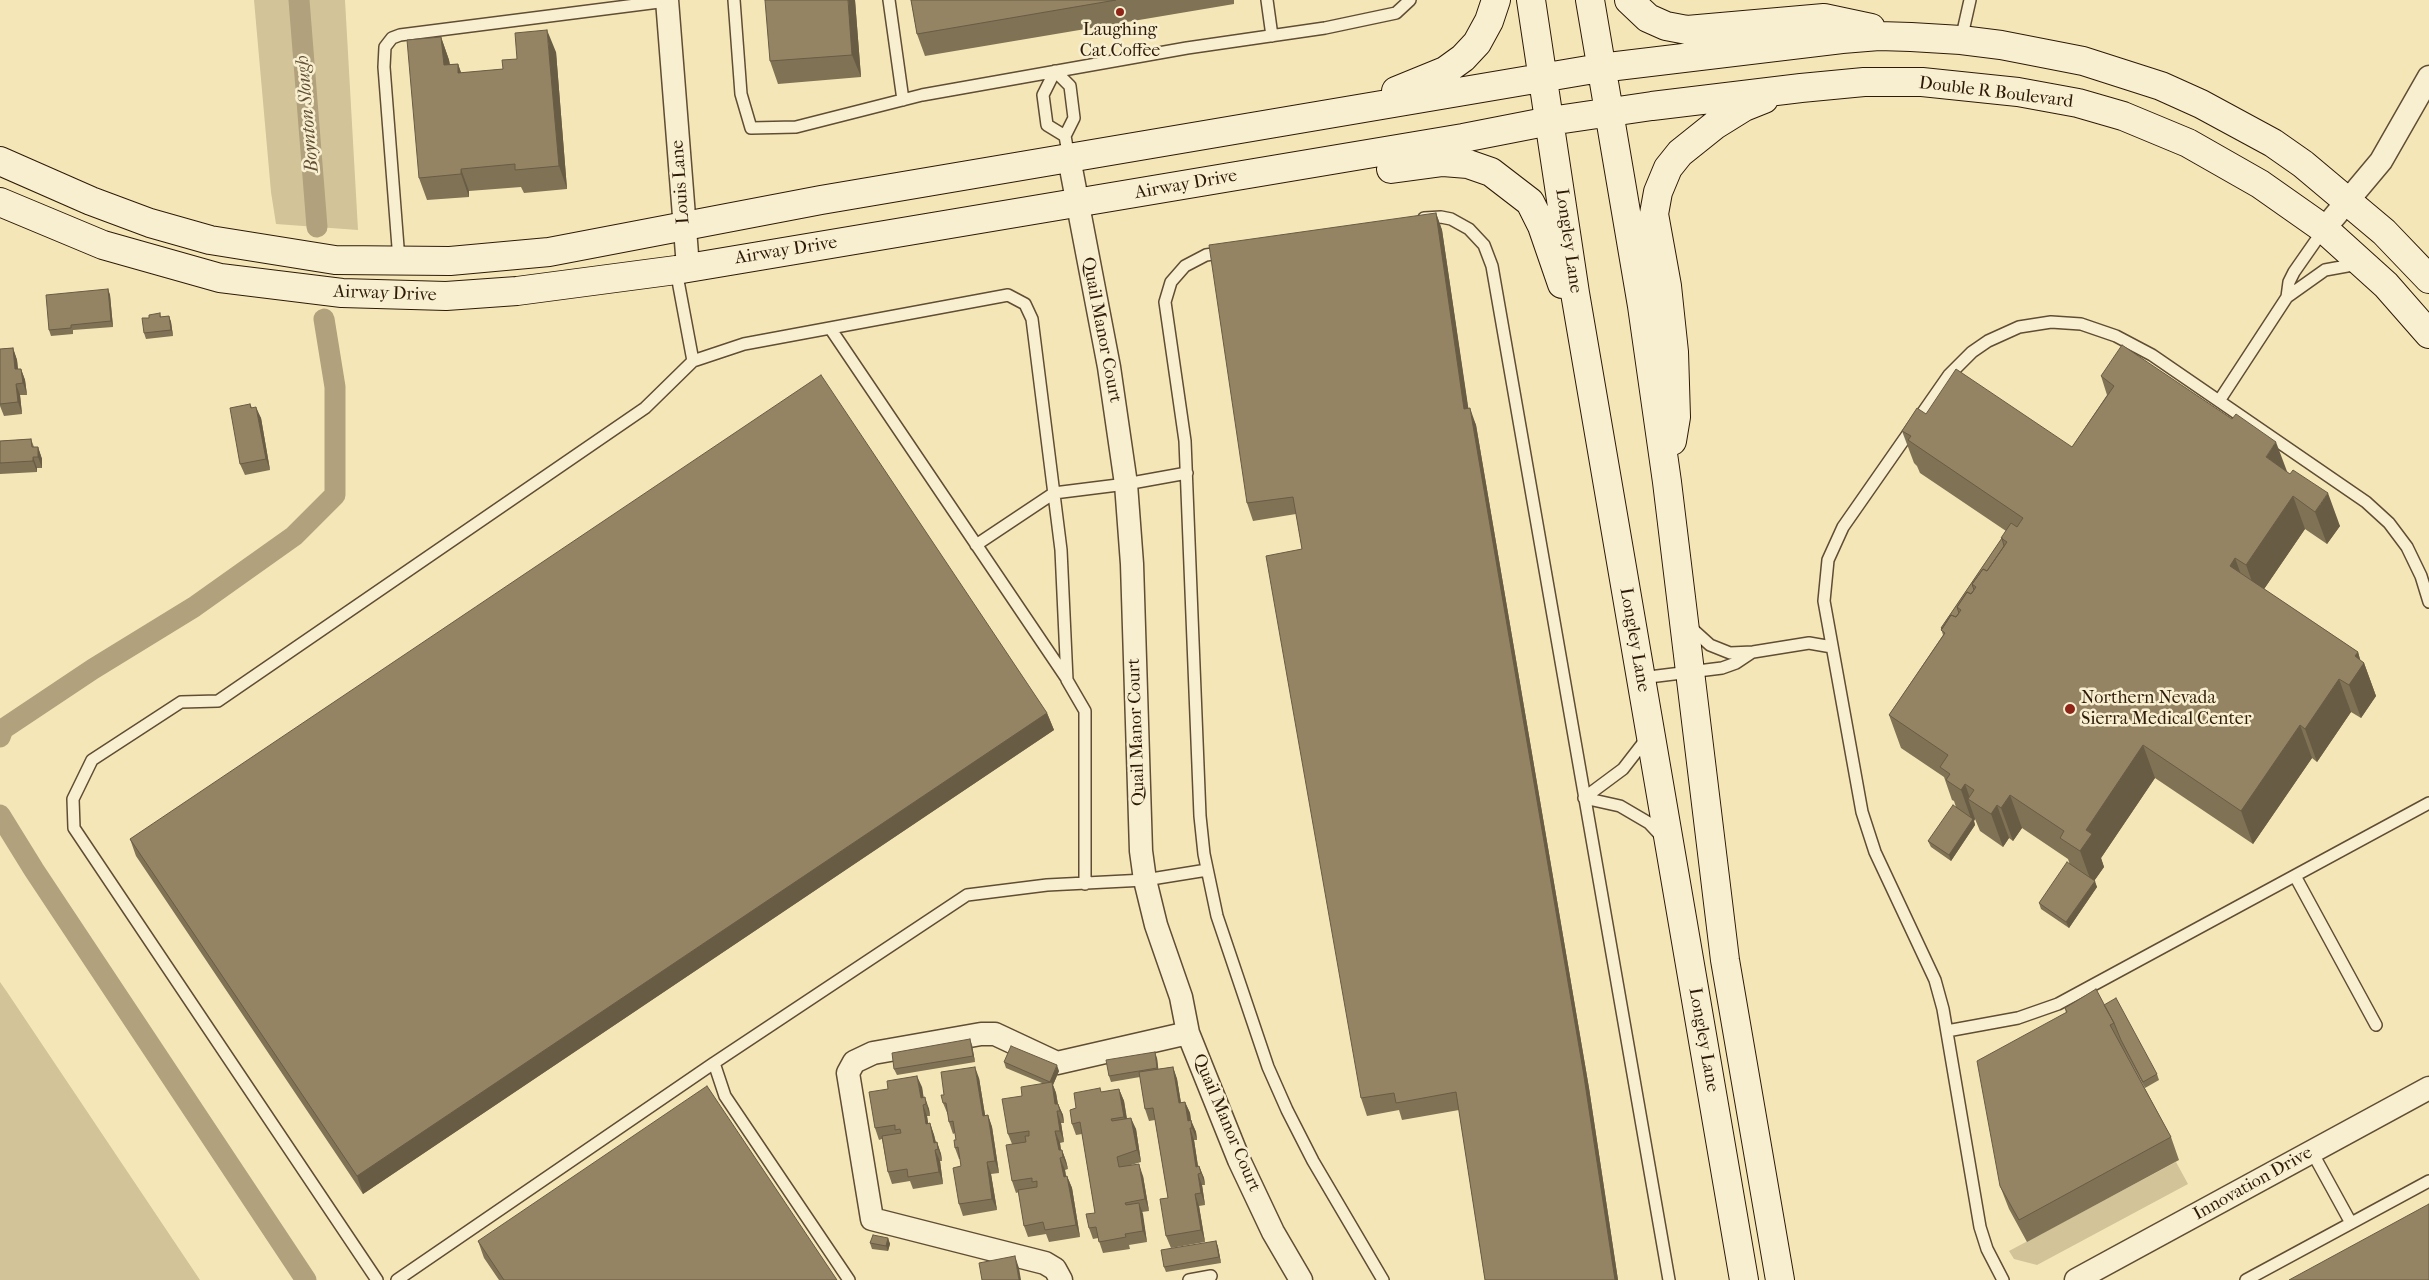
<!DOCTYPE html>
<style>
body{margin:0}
canvas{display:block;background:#f4e6b7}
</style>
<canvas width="2429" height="1280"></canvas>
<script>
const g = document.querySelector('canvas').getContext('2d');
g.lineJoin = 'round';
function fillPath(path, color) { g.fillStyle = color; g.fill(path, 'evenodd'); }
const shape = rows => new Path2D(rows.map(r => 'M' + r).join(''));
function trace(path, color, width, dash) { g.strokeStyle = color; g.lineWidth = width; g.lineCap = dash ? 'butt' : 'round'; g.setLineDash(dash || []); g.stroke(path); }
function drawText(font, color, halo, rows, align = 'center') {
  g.font = font + ' "IM FELL French Canon",serif'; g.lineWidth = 5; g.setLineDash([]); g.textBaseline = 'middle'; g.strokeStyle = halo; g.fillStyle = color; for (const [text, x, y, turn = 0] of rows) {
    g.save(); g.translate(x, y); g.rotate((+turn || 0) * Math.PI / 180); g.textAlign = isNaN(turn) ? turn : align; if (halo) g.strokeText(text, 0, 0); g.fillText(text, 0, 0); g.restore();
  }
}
fillPath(shape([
 [254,0,345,0,358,230,276,224,271,192],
 [0,982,7,992,200,1280,0,1280],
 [2176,1162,2188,1184,2037,1265,2014,1259,2009,1251]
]), '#d2c399');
trace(shape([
 [299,0,317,227],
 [0,737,3,729,93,669,194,607,294,536,335,495,335,387,324,319],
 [0,815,34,870,306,1280]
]), '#b1a17c', 21);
const lane = shape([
 [734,0,741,94,751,128,796,127,922,95,1187,48,1325,28,1396,13,1410,0],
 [889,0,903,100],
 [1267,0,1272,36],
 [1961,40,1970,0],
 [1065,136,1047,125,1043,95,1055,71,1070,86,1074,118,1065,136,1069,158],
 [1424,218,1441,217,1451,219,1469,229,1484,245,1492,266,1669,1280],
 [1226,252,1206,255,1185,266,1171,282,1165,302,1185,441,1200,816,1204,854,1217,916,1268,1067,1287,1110,1313,1161,1383,1280],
 [399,260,384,67,385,47,392,38,400,35,667,1],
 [2287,297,2289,282,2294,272,2324,229],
 [830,328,1067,679],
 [693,361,744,344,1008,295,1025,304,1032,319,1061,550,1067,680,1085,711,1085,884],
 [2219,401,2287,297,2325,270,2358,264],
 [976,545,1054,493,1126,484,1187,473],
 [1689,626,1710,645,1730,653,1753,652,1809,643,1832,647],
 [1641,678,1722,668,1736,663,1751,653],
 [1584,798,1620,806,1649,823,1663,838],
 [1584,798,1623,769,1647,738],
 [2295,876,2376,1025],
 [1947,1031,2018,1018,2058,1004,2429,803],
 [2312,1152,2351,1223],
 [377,1280,74,828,73,799,92,760,181,702,218,701,645,408,693,361,676,270],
 [397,1280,714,1063],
 [849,1280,725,1096,714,1063,967,895,1047,885,1145,880,1207,870],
 [1189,1280,1211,1276],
 [2003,1280,1987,1249,1980,1227,1943,1009,1935,980,1875,852,1862,812,1824,601,1828,560,1843,527,1949,375,1972,352,1988,341,2019,327,2051,322,2081,324,2116,336,2152,355,2366,502,2389,523,2407,547,2421,576,2429,602],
 [2246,1280,2429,1181]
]);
const street = shape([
 [667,0,688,267],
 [1069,158,1109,367,1126,484,1132,564,1141,851,1145,880,1156,925,1181,997,1188,1033,1239,1160,1273,1232,1301,1280],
 [2324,229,2381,161,2429,77],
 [1061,1280,1055,1269,1045,1263,872,1219,848,1073,854,1062,873,1053,981,1034,995,1034,1057,1063,1188,1033],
 [2076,1280,2429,1088]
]);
const secondary = shape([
 [1531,0,1575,293,1744,1280],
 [1590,0,1642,306,1667,482,1725,960,1780,1280],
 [1629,0,1648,18,1666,26,1687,30,1824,18,1871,28],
 [1396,91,1445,71,1463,58,1477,43,1489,21,1496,0],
 [0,161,91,201,150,223,210,240,335,260,450,261,549,252,821,200,1600,68,1842,39,1879,36,1911,37,1961,40,2001,45,2083,61,2161,86,2201,104,2273,143,2303,164,2384,232,2429,279],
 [1391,169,1443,162,1468,164,1491,172,1530,202,1542,226,1562,284],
 [0,202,103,245,220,278,342,293,446,296,517,291,676,270,1463,138,1550,121,1652,106,1801,88,1864,82,1922,82,2018,92,2078,103,2123,116,2188,143,2260,184,2324,229,2386,285,2429,334],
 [1672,441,1676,417,1674,352,1667,286,1654,214,1658,192,1668,168,1680,153,1715,125,1744,107,1764,99]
]);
trace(lane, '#604d34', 14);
trace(street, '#604d34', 25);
trace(secondary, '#2e1a08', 30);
trace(lane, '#f8efd0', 11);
trace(street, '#f8efd0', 22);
trace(secondary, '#f8efd0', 28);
fillPath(shape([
 [855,0,861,77,778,84,770,61],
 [911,0,1234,0,1234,4,925,56,917,34],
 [441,37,449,60,450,64,458,64,461,73,503,69,517,59,556,52,567,189,524,193,521,187,469,191,469,197,427,200,419,178],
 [1436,213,1442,230,1468,408,1476,425,1589,1088,1618,1280,1485,1280,1459,1110,1402,1120,1399,1110,1367,1116,1361,1098,1302,549,1296,514,1253,521,1247,503],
 [108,289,110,295,113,327,73,330,73,334,51,336,49,330],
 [160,313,161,317,169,316,171,322,173,336,146,339,144,333,149,318],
 [13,348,17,360,18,369,21,369,25,380,27,395,20,395,22,414,4,416,0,406,0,349],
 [2101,376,2287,472,2340,526,2327,544,2305,529,2264,589,2358,652,2360,660,2364,663,2376,696,2361,718,2351,712,2317,762,2312,758,2253,844,2155,778,2101,858,2104,867,2094,881,2097,887,2069,928,2041,909,2039,903,2070,865,2068,859,2022,828,2013,841,2009,838,2003,847,1980,831,1975,819,1974,821,1975,825,1951,861,1931,847,1928,841,1956,807,1954,801,1952,800,1944,777,1901,748,1889,715,1943,635,1941,628,2002,538,2006,531,1920,473,1917,466,1914,463,1902,431,1926,414,2072,447,2107,395],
 [250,404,252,408,261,418,270,470,245,475,240,464],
 [31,439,34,447,38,447,42,459,42,468,37,468,37,472,0,474,0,441],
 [1047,713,1054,730,363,1194,136,856,130,839],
 [2104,1005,2157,1074,2159,1080,2145,1088,2122,1046,2171,1137,2179,1160,2027,1242,2009,1209,2000,1186,2066,1013,2065,1008],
 [972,1045,975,1062,897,1075,894,1069],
 [1157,1058,1158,1069,1173,1067,1177,1079,1181,1103,1185,1102,1190,1113,1191,1121,1196,1132,1197,1140,1194,1140,1198,1166,1199,1166,1204,1178,1205,1185,1202,1185,1205,1205,1199,1206,1205,1242,1171,1248,1166,1236,1168,1198,1155,1120,1149,1121,1145,1109,1140,1077,1111,1082,1109,1076],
 [1004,1062,1059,1071,1053,1085,1056,1093,1058,1104,1063,1115,1064,1123,1061,1123,1064,1142,1060,1143,1061,1150,1062,1150,1066,1161,1068,1169,1065,1170,1066,1176,1067,1176,1072,1188,1080,1237,1049,1242,1046,1234,1028,1237,1024,1226,1019,1192,1016,1193,1012,1181,1012,1144,1008,1134,1042,1083,1006,1068],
 [979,1078,985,1115,988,1115,992,1127,999,1173,991,1174,997,1210,963,1216,959,1204,961,1166,960,1159,959,1159,955,1148,956,1140,955,1133,953,1134,949,1122,948,1115,943,1103,944,1095],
 [922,1087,923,1098,929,1109,930,1116,927,1116,928,1123,930,1123,934,1135,936,1142,937,1142,941,1154,942,1161,940,1161,943,1184,913,1189,910,1181,892,1184,888,1172,882,1139,879,1140,875,1128],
 [1119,1089,1124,1101,1127,1118,1136,1129,1141,1162,1131,1165,1143,1176,1149,1211,1142,1212,1147,1242,1129,1245,1130,1249,1103,1253,1098,1238,1093,1239,1089,1228,1095,1213,1082,1134,1076,1135,1072,1124,1076,1108,1102,1092],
 [888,1238,890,1244,888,1251,872,1249,870,1243],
 [478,1241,837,1280,499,1280,484,1258],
 [1216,1241,1218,1247,1221,1263,1166,1272,1164,1267]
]), '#807255');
fillPath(shape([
 [848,0,855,0,861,77,852,55],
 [547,30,556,52,567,189,559,166],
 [441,37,449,60,452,88,444,65],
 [458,64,466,86,458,73],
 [461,169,469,191,469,197,461,174],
 [1436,213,1442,230,1471,426,1464,409],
 [108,289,110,295,113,327,111,321],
 [169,316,171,322,173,336,171,330],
 [13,348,17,360,19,381,15,369],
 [21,369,25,380,27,395,23,383],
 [16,384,20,395,22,414,18,402],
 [256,407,261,418,270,470,266,459],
 [1470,408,1476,425,1589,1088,1618,1280,1615,1280],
 [2276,442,2288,474,2266,457],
 [38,447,42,459,42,468,38,457],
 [33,457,37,468,37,472,33,461],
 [2328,493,2340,526,2327,544,2315,512],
 [2293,496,2305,529,2258,598,2246,565],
 [2235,558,2247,591,2230,566],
 [2358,652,2362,666,2364,663,2376,696,2361,718,2349,685,2355,656],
 [2339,679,2351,712,2317,762,2305,729],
 [1047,713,1054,730,363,1194,357,1176],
 [2300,725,2312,758,2253,844,2241,811],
 [2143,745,2155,778,2101,858,2104,867,2092,884,2080,851,2086,830],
 [1965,784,1971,801,1968,799,1975,819,1974,821,1975,825,1951,861,1949,855,1972,821,1961,790],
 [2010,795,2022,828,2013,841,2001,808],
 [1997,805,2009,838,2003,847,1991,814],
 [2095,881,2097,887,2069,928,2066,922],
 [970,1039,972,1045,975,1062,973,1056],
 [1155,1052,1157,1058,1159,1074,1157,1068],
 [1057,1065,1059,1071,1053,1085,1056,1093,1059,1111,1055,1104,1050,1082],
 [975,1067,979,1078,987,1127,983,1116],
 [1173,1067,1177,1079,1183,1115,1179,1103],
 [917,1076,922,1087,925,1105,921,1098],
 [1119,1089,1124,1101,1128,1128,1124,1117],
 [925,1097,929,1109,930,1116,926,1104],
 [1185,1102,1190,1113,1192,1128,1188,1121],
 [1058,1104,1063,1115,1064,1123,1060,1111],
 [923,1105,927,1116,930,1136,926,1124],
 [1057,1111,1061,1123,1064,1142,1060,1131],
 [988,1115,992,1127,999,1173,995,1161],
 [1131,1118,1136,1129,1141,1162,1137,1150],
 [1191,1120,1196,1132,1197,1140,1192,1128],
 [930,1123,934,1135,937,1149,934,1143],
 [1190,1128,1194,1140,1199,1173,1196,1167],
 [1055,1131,1060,1143,1062,1158,1059,1150],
 [937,1142,941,1154,942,1161,938,1149],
 [935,1150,940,1161,943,1184,939,1172],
 [1062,1150,1066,1161,1068,1169,1063,1157],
 [1060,1158,1065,1170,1068,1189,1064,1177],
 [987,1162,991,1174,997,1210,992,1199],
 [1139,1164,1143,1176,1149,1211,1145,1199],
 [1199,1166,1204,1178,1205,1185,1201,1173],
 [1198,1174,1202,1185,1205,1205,1201,1193],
 [1067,1176,1072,1188,1080,1237,1076,1225],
 [1195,1194,1199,1206,1205,1242,1201,1230],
 [1139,1203,1143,1214,1147,1242,1143,1231],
 [888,1238,890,1244,888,1251,886,1246],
 [1216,1241,1218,1247,1221,1263,1219,1257],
 [1015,1256,1019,1268,1021,1280,1019,1280]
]), '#685c45');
const building = shape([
 [765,0,848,0,852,55,770,61,765,0],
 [911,0,1116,0,917,34,911,0],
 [547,30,559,166,515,170,515,164,461,169,461,174,419,178,407,40,441,37,444,65,458,64,458,73,503,69,502,60,517,59,515,33,547,30],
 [1436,213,1464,409,1470,408,1583,1070,1615,1280,1485,1280,1456,1092,1396,1103,1394,1093,1361,1098,1266,556,1302,549,1293,497,1247,503,1209,245,1436,213],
 [108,289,111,321,71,325,71,328,49,330,46,295,108,289],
 [160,313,160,317,169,316,171,330,144,333,142,318,149,318,149,315,160,313],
 [2122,345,2232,419,2236,414,2276,442,2266,457,2290,474,2293,470,2328,493,2315,512,2293,496,2246,565,2235,558,2230,566,2358,652,2355,656,2364,663,2349,685,2339,679,2305,729,2300,725,2241,811,2143,745,2086,830,2092,834,2080,851,2060,838,2064,831,2010,795,2001,808,1997,805,1991,814,1968,799,1974,790,1965,784,1961,790,1946,780,1950,774,1940,767,1948,755,1889,715,1945,633,1941,630,1951,615,1956,617,1961,610,1957,607,1967,592,1971,594,1976,587,1972,584,1983,569,1987,571,2007,542,2001,538,2011,523,2017,527,2023,518,1908,440,1911,436,1902,431,1917,408,1926,414,1956,369,2072,447,2114,386,2101,376,2122,345],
 [13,348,15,369,21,369,23,383,16,384,18,402,0,404,0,349,13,348],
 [821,375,1047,713,357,1176,130,839,821,375],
 [250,404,251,408,256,407,266,459,240,464,230,408,250,404],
 [31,439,32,447,38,447,38,457,33,457,33,461,0,463,0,441,31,439],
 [2002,538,2004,546,1987,571,1983,569,1972,584,1974,590,1971,594,1967,592,1957,607,1959,613,1956,617,1951,615,1942,629,1941,628,2002,538],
 [1953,805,1973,819,1949,855,1928,841,1953,805],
 [2067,862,2095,881,2066,922,2039,903,2067,862],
 [2096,989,2114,1023,2110,1025,2171,1137,2019,1220,2000,1186,1977,1061,2067,1012,2065,1008,2096,989],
 [2116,998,2157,1074,2143,1082,2121,1040,2114,1023,2104,1005,2116,998],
 [970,1039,973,1056,894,1069,892,1053,970,1039],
 [1011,1046,1057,1065,1050,1082,1004,1062,1011,1046],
 [1155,1052,1157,1068,1109,1076,1106,1060,1155,1052],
 [975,1067,983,1116,988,1115,995,1161,987,1162,992,1199,959,1204,953,1168,961,1166,958,1147,955,1148,954,1140,956,1140,953,1121,949,1122,946,1103,943,1103,941,1095,944,1095,941,1072,975,1067],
 [1173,1067,1179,1103,1185,1102,1188,1121,1191,1120,1192,1128,1190,1128,1196,1167,1199,1166,1201,1173,1198,1174,1201,1193,1195,1194,1201,1230,1166,1236,1160,1199,1168,1198,1153,1108,1145,1109,1139,1072,1173,1067],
 [917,1076,921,1098,925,1097,926,1104,923,1105,926,1124,930,1123,934,1143,937,1142,938,1149,935,1150,939,1172,908,1177,907,1169,888,1172,882,1136,901,1133,900,1129,895,1130,895,1125,875,1128,869,1092,888,1089,887,1081,917,1076],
 [1052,1082,1055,1104,1058,1104,1060,1111,1057,1111,1060,1131,1055,1131,1059,1150,1062,1150,1063,1157,1060,1158,1064,1177,1067,1176,1076,1225,1045,1230,1043,1222,1024,1226,1018,1190,1037,1187,1037,1181,1032,1182,1032,1178,1012,1181,1006,1145,1026,1142,1025,1136,1029,1136,1029,1131,1008,1134,1002,1099,1022,1096,1021,1087,1052,1082],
 [707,1086,837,1280,504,1280,478,1241,707,1086],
 [1100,1088,1101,1092,1119,1089,1124,1117,1111,1119,1112,1121,1131,1118,1137,1150,1117,1157,1119,1167,1139,1164,1145,1199,1125,1203,1126,1205,1139,1203,1143,1231,1125,1234,1126,1237,1099,1242,1096,1227,1089,1228,1086,1214,1095,1213,1080,1122,1072,1124,1070,1110,1076,1108,1074,1093,1100,1088],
 [2429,1204,2429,1280,2289,1280,2429,1204],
 [873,1235,888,1238,886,1246,870,1243,873,1235],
 [1216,1241,1219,1257,1164,1267,1161,1250,1216,1241],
 [1015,1256,1019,1280,982,1280,979,1263,1015,1256]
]);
fillPath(building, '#958463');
trace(building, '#685c45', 1);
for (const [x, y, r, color] of [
 [1120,12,5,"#8f2418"],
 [2070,709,6,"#8f2418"]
]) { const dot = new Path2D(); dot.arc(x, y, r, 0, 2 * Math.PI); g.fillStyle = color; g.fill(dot); trace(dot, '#f8efd0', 2); }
drawText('18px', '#2e1a08', '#f8efd0', [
 ["Laughing",1120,31],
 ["Cat Coffee",1120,52],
 ["Northern Nevada",2081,699,"left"],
 ["Sierra Medical Center",2081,720,"left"]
]);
drawText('18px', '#2e1a08', '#f8efd0', [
 ["Double R Boulevard",1996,93,7],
 ["Louis Lane",681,182,-94],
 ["Airway Drive",1186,185,-10],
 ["Longley Lane",1568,241,82],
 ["Airway Drive",786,251,-9],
 ["Airway Drive",385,294,2],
 ["Quail Manor Court",1101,330,79],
 ["Longley Lane",1634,640,80],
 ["Quail Manor Court",1137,732,-92],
 ["Longley Lane",1703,1040,80],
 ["Quail Manor Court",1226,1123,67],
 ["Innovation Drive",2253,1184,-29]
]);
drawText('italic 19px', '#625036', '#f8efd0', [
 ["Boynton Slough",308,114,-95]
]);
</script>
